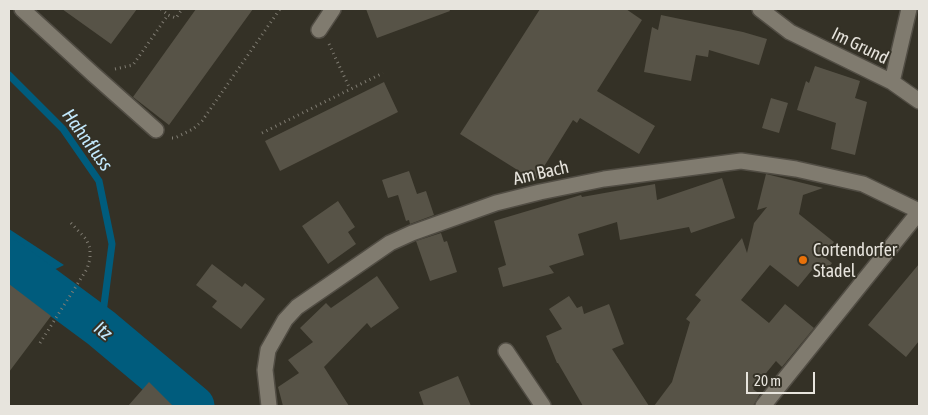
<!DOCTYPE html>
<style>
body{margin:0}
#map{position:relative;width:928px;height:415px;overflow:hidden;background:#343126;font-family:"Asap Condensed",sans-serif}
canvas{display:block}
.frame{position:absolute;inset:0;border:10px solid #e7e4dd;pointer-events:none}
.scale{position:absolute;left:746px;top:372px;width:69px;height:22px;box-sizing:border-box;border:2px solid #e7e4dd;border-top:0;padding-left:6px;font-size:15px;line-height:18px;white-space:nowrap;color:#e7e4dd;-webkit-text-stroke:4px #343126;paint-order:stroke}
</style>
<div id="map">
<canvas width="928" height="415"></canvas>
<div class="frame"></div>
<div class="scale">20 m</div>
</div>
<script>
const g = document.querySelector('canvas').getContext('2d');
g.lineJoin = 'round';
function fillPath(path, color) { g.fillStyle = color; g.fill(path, 'evenodd'); }
const shape = rows => new Path2D(rows.map(r => 'M' + r).join(''));
function trace(path, color, width, dash) { g.strokeStyle = color; g.lineWidth = width; g.lineCap = dash ? 'butt' : 'round'; g.setLineDash(dash || []); g.stroke(path); }
function drawText(font, color, halo, rows, align = 'center') {
  g.font = font + ' "Asap Condensed",sans-serif'; g.lineWidth = 4; g.setLineDash([]); g.textBaseline = 'middle'; g.strokeStyle = halo; g.fillStyle = color; for (const [text, x, y, turn = 0] of rows) {
    g.save(); g.translate(x, y); g.rotate((+turn || 0) * Math.PI / 180); g.textAlign = isNaN(turn) ? turn : align; if (halo) g.strokeText(text, 0, 0); g.fillText(text, 0, 0); g.restore();
  }
}
fillPath(shape([
 [9,229,64,265,29,282,9,269]
]), '#005c7d');
trace(shape([
 [9,75,63,129,99,181,112,244,101,328]
]), '#005c7d', 7);
trace(shape([
 [9,260,101,328,194,406]
]), '#005c7d', 41);
fillPath(shape([
 [62,9,137,9,111,44],
 [196,9,253,9,169,125,133,97],
 [366,9,449,9,450,11,377,38],
 [540,9,626,9,642,20,597,91,655,126,639,154,580,118,577,123,573,120,535,181,460,134],
 [661,15,743,32,767,39,759,65,709,50,708,57,696,55,691,81,644,72,652,27,658,30],
 [815,66,860,81,855,98,867,102,855,155,831,149,836,123,797,110,806,81,809,83],
 [384,82,398,112,280,171,265,141],
 [771,98,788,103,779,133,762,128],
 [409,171,417,194,426,191,434,215,410,224,409,220,406,221,398,195,388,198,382,180],
 [766,174,823,188,803,195,799,214,834,242,823,256,832,263,821,277,812,270,798,287,770,265,741,300,769,323,785,304,814,328,782,367,776,361,753,389,760,394,753,406,654,406,672,382,690,322,686,319,701,300,695,295,742,238,747,253,754,223,767,207,757,210],
 [722,178,735,218,691,233,689,227,620,240,617,222,578,234,584,255,549,266,554,273,503,287,498,268,506,265,494,221,581,195,582,197,655,184,657,200],
 [338,201,355,227,348,232,356,244,328,264,302,226],
 [441,233,444,242,447,241,457,272,430,281,416,241],
 [212,264,242,287,245,283,265,299,241,329,212,307,217,301,196,285],
 [919,264,919,341,906,357,868,325],
 [377,276,399,308,371,328,367,323,324,367,349,406,283,406,278,387,299,373,288,360,313,342,300,328,326,303,331,308],
 [9,284,51,316,9,372],
 [569,296,577,308,582,306,584,314,609,304,624,344,612,349,649,406,583,406,558,363,557,363,546,336,562,329,549,309],
 [458,376,471,406,424,406,419,392],
 [149,382,173,406,128,406]
]), '#575347');
const minor = shape([
 [22,9,93,74,156,130],
 [760,9,790,32,892,82,919,101],
 [319,30,333,9],
 [892,82,909,9],
 [506,351,543,406],
 [269,406,265,370,268,350,285,320,297,307,390,243,412,233,496,203,540,192,604,179,741,161,796,169,863,184,919,211],
 [763,406,919,212]
]);
trace(minor, '#514d44', 18);
trace(shape([
 [161,9,168,15],
 [329,44,350,89],
 [115,69,133,65,168,15,176,18,182,9],
 [262,133,383,73],
 [172,138,175,138,193,129,202,121,280,9],
 [40,343,87,269,90,259,90,248,86,239,70,222]
]), '#807d73', 3, [1, 4]);
trace(minor, '#807b6f', 15);
for (const [x, y, r, color] of [
 [803,260,5,"#e8710a"]
]) { const dot = new Path2D(); dot.arc(x, y, r, 0, 2 * Math.PI); g.fillStyle = color; g.fill(dot); trace(dot, '#343126', 2); }
drawText('18px', '#e7e4dd', '#343126', [
 ["Im Grund",860,46,26],
 ["Am Bach",541,173,-13]
]);
drawText('18px', '#e7e4dd', '#343126', [
 ["Cortendorfer",813,250],
 ["Stadel",813,271]
], 'left');
drawText('italic 19px', '#c3e9fd', '#343126', [
 ["Hahnfluss",87,140,54],
 ["Itz",103,331,39]
]);
</script>
